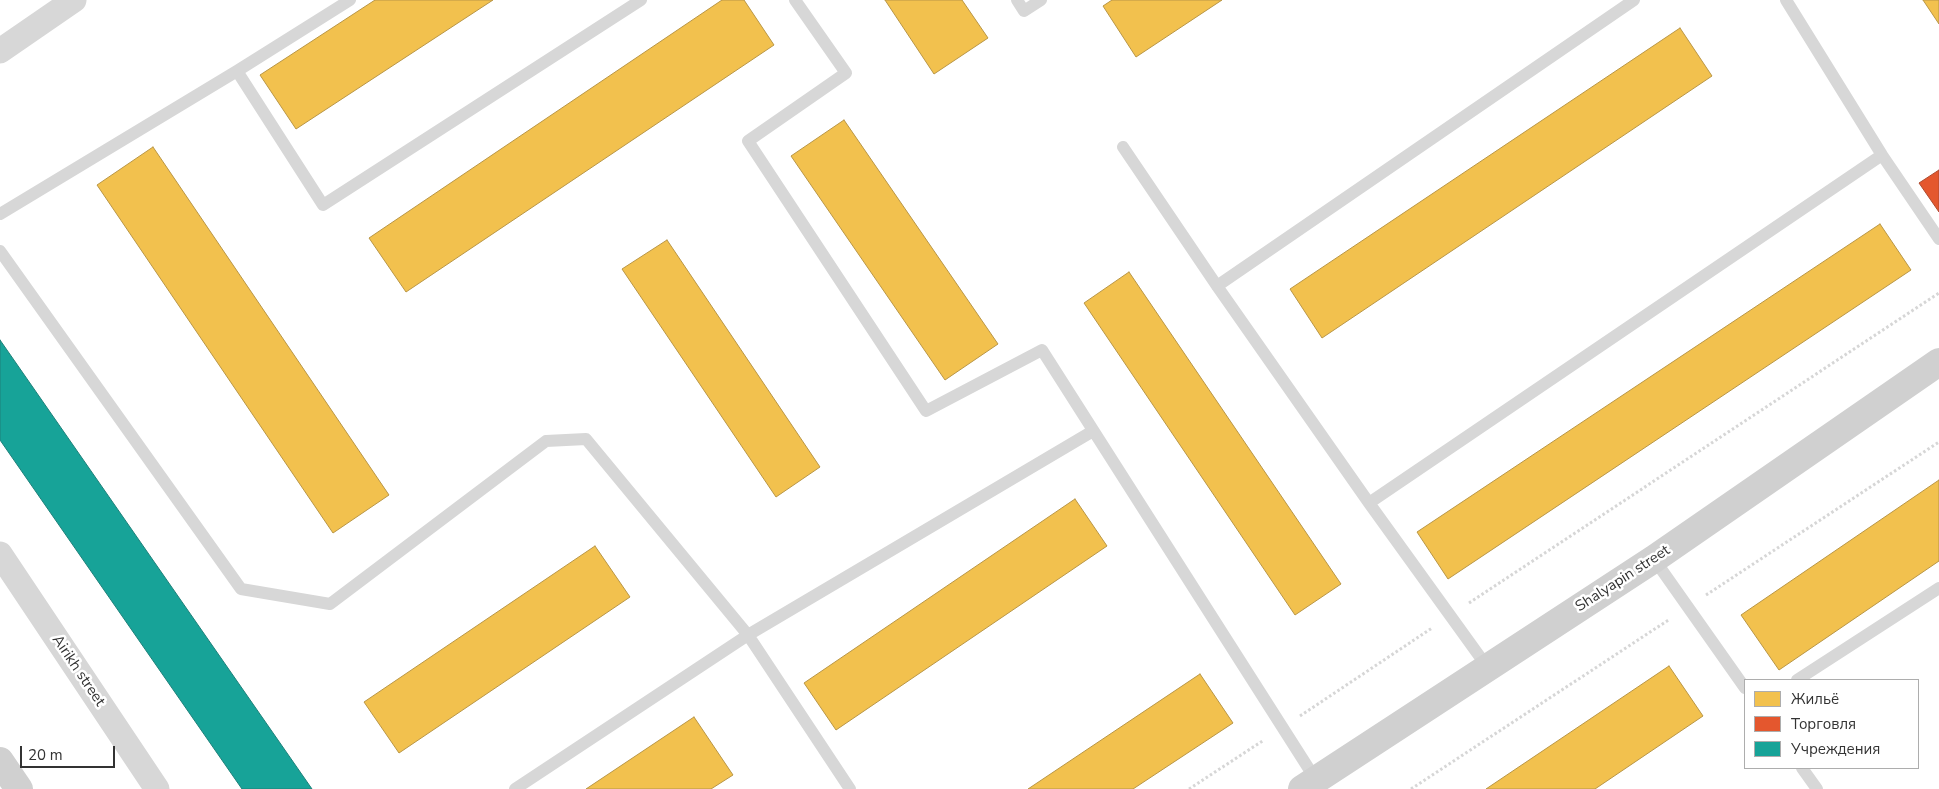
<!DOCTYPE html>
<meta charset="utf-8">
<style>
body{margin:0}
#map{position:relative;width:1939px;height:789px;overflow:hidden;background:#fff;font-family:"Nunito Sans",sans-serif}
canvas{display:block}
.legend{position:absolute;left:1744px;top:679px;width:175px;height:90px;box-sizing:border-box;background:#fff;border:1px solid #adadad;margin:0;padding:6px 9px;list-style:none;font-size:15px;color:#333}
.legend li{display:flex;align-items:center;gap:10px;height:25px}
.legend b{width:25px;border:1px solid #adadad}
.scale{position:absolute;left:20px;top:746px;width:95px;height:22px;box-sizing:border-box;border:2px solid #333;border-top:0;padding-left:6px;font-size:15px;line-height:18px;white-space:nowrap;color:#333;-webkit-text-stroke:4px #fff;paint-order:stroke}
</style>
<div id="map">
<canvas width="1939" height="789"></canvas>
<ul class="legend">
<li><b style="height:14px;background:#f2c14e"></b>Жильё</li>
<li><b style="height:14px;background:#e4572e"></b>Торговля</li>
<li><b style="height:14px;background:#17a398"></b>Учреждения</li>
</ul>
<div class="scale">20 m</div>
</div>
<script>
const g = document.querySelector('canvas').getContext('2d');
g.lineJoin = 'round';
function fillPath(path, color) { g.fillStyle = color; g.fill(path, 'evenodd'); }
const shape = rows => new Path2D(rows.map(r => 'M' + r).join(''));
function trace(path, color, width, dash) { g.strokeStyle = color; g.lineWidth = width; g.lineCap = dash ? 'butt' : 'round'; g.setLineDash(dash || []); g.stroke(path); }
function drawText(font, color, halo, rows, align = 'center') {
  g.font = font + ' "Nunito Sans",sans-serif'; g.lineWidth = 5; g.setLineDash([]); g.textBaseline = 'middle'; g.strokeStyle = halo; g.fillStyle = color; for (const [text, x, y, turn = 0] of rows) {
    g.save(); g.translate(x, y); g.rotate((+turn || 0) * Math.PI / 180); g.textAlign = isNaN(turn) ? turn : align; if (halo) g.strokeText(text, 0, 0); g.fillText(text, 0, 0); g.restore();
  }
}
const homes = shape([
 [375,0,493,0,296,129,260,75,375,0],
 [722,0,744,0,774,45,406,292,369,238,722,0],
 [885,0,962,0,988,38,934,74,885,0],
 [1112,0,1222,0,1136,57,1103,6,1112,0],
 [1923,0,1939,0,1939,24,1923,0],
 [1680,28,1712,76,1322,338,1290,289,1680,28],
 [844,120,998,344,945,380,791,156,844,120],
 [153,147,389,495,333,533,97,185,153,147],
 [1880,224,1911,270,1448,579,1417,532,1880,224],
 [667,240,820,467,776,497,622,269,667,240],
 [1129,272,1341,584,1295,615,1084,303,1129,272],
 [1939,480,1939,561,1779,670,1741,615,1939,480],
 [1075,499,1107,546,836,730,804,683,1075,499],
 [595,546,630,597,399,753,364,702,595,546],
 [1669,666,1703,716,1595,789,1486,789,1669,666],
 [1200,674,1233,723,1133,789,1028,789,1200,674],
 [694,717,733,775,711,789,586,789,694,717]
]);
fillPath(homes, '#f2c14e');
trace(homes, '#b99646', 1);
const shops = shape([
 [1939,170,1939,212,1919,183,1939,170]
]);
fillPath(shops, '#e4572e');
trace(shops, '#af4c30', 1);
const public = shape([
 [0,340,312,789,242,789,0,440,0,340]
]);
fillPath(public, '#17a398');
trace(public, '#1f817a', 1);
trace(shape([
 [1706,595,1939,442],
 [1469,603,1939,293],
 [1300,716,1432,628],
 [1189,789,1264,740],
 [1411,789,1670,619]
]), '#d6d6d6', 3, [2.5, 2.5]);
trace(shape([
 [795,0,846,73,748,141,926,411,1042,350,1316,780],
 [1017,0,1024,11,1041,0],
 [1786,0,1882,155,1939,239],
 [237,71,323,205,641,0],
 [1123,147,1217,286,1369,503,1488,668],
 [0,214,237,71,350,0],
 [0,251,241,589,330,604,546,441,586,439,748,635,850,789],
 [1217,286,1634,0],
 [1369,503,1882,155],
 [1654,559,1745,688],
 [1797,680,1939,588],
 [1802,768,1817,789],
 [515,789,748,635,1093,431]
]), '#d7d7d7', 12);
trace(shape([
 [0,51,74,0],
 [0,554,157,789]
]), '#d7d7d7', 25);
trace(shape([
 [0,761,19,789],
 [1302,789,1654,559,1939,362]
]), '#d0d0d0', 28);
drawText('15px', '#333', '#fff', [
 ["Shalyapin street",1623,579,-33],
 ["Airikh street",78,671,56]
]);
</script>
